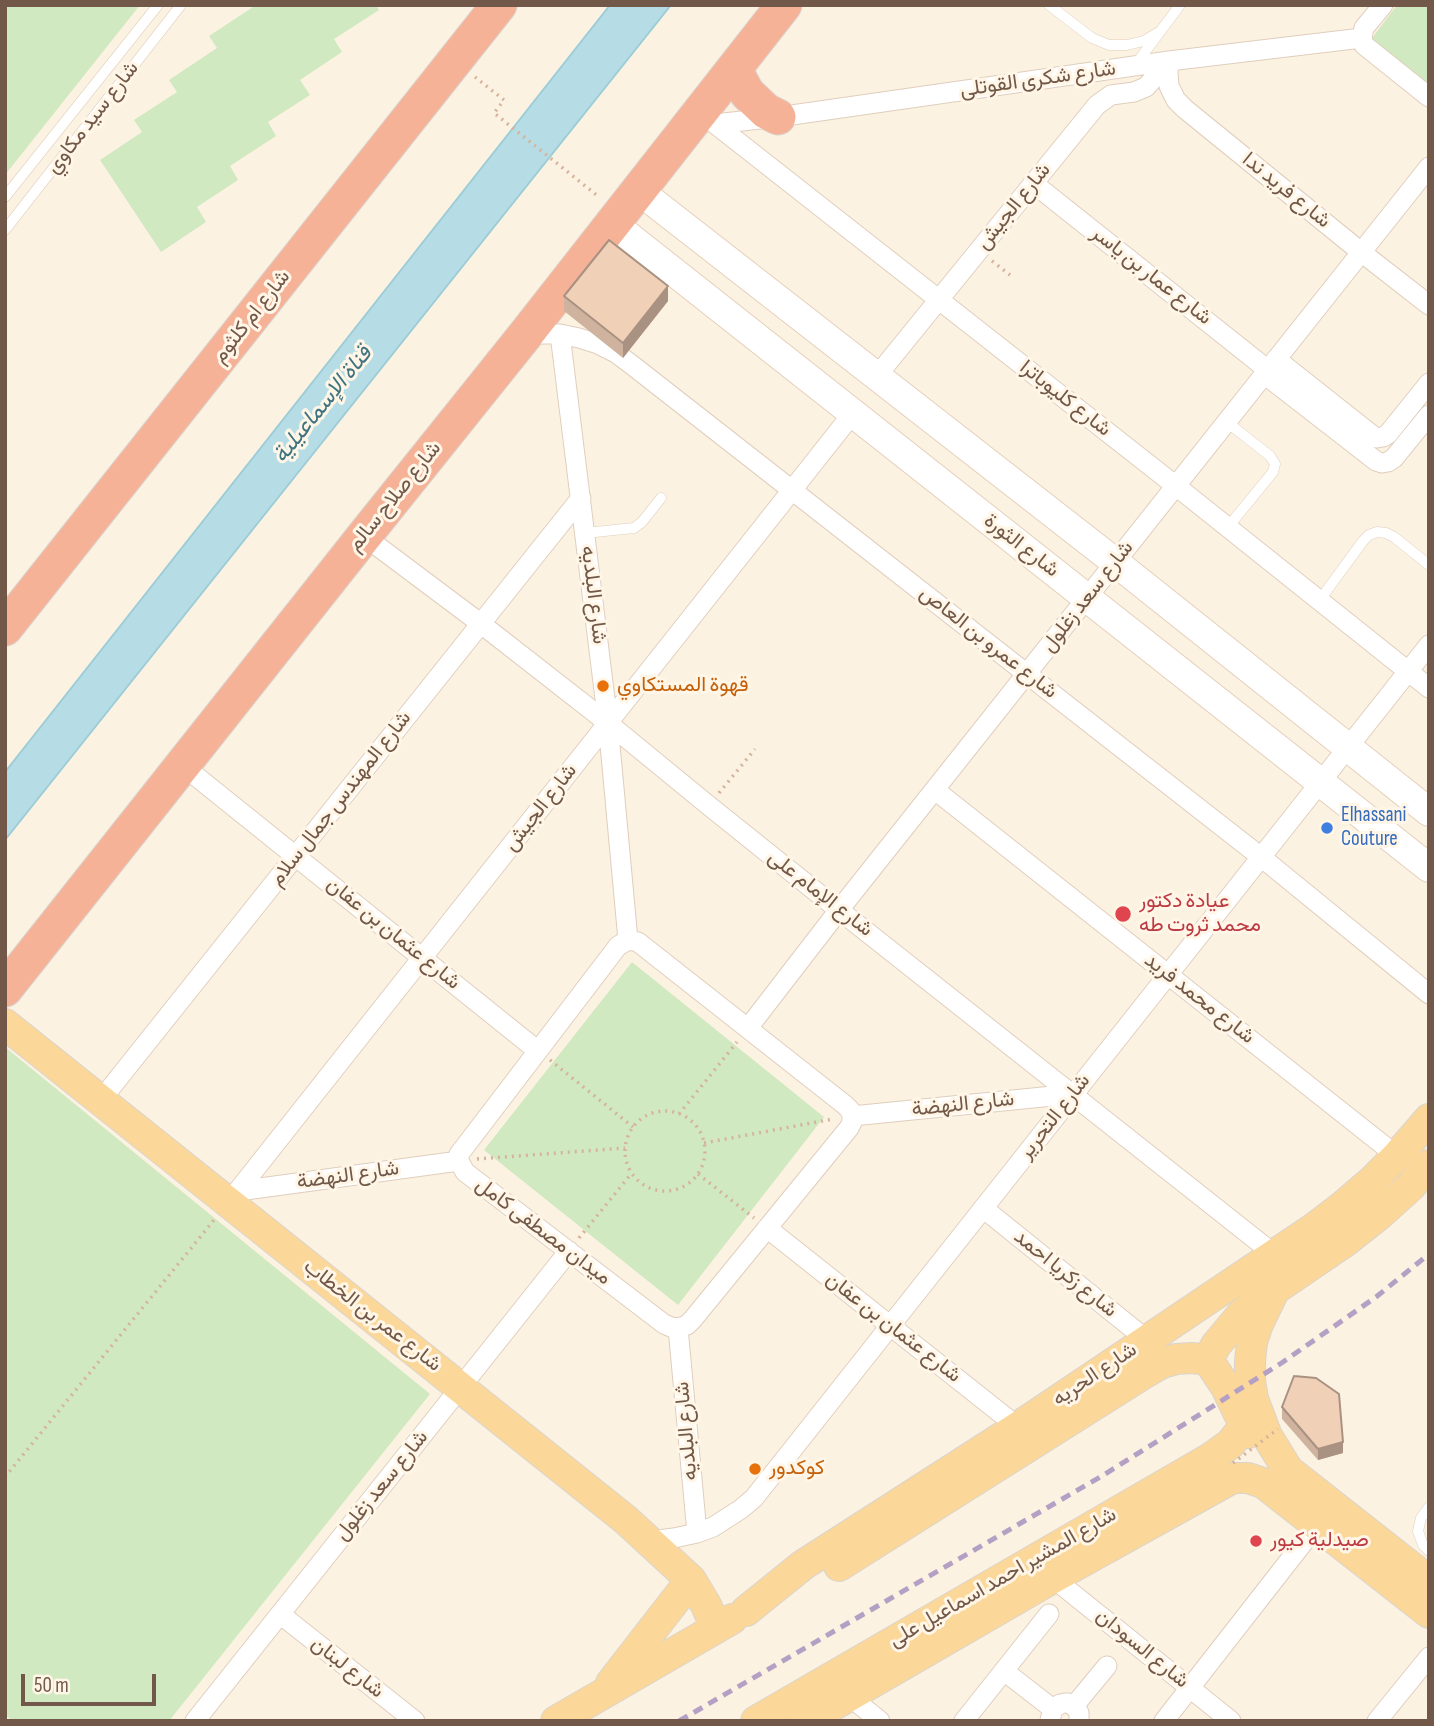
<!DOCTYPE html>
<meta charset="utf-8">
<style>
body{margin:0}
#map{position:relative;width:1434px;height:1726px;overflow:hidden;background:#fcf2e1;font-family:"Sofia Sans Condensed",sans-serif}
canvas{display:block}
.frame{position:absolute;inset:0;border:7px solid #725848;pointer-events:none}
.scale{position:absolute;left:21px;top:1674px;width:135px;height:32px;box-sizing:border-box;border:4px solid #725848;border-top:0;padding-left:9px;font-size:21px;line-height:24px;white-space:nowrap;color:#725848;-webkit-text-stroke:5px #fff6e7;paint-order:stroke}
</style>
<div id="map">
<canvas width="1434" height="1726"></canvas>
<div class="frame"></div>
<div class="scale">50 m</div>
</div>
<script>
const g = document.querySelector('canvas').getContext('2d');
g.lineJoin = 'round';
function fillPath(path, color) { g.fillStyle = color; g.fill(path, 'evenodd'); }
const shape = rows => new Path2D(rows.map(r => 'M' + r).join(''));
function trace(path, color, width, dash) { g.strokeStyle = color; g.lineWidth = width; g.lineCap = dash ? 'butt' : 'round'; g.setLineDash(dash || []); g.stroke(path); }
function drawText(font, color, halo, rows, align = 'center') {
  g.font = font + ' "Sofia Sans Condensed",Vazirmatn,sans-serif'; g.lineWidth = 6; g.setLineDash([]); g.textBaseline = 'middle'; g.strokeStyle = halo; g.fillStyle = color; for (const [text, x, y, turn = 0] of rows) {
    g.save(); g.translate(x, y); g.rotate((+turn || 0) * Math.PI / 180); g.textAlign = isNaN(turn) ? turn : align; if (halo) g.strokeText(text, 0, 0); g.fillText(text, 0, 0); g.restore();
  }
}
fillPath(shape([
 [5,5,140,5,5,175],
 [252,5,376,5,379,10,334,39,342,52,300,80,310,95,268,122,276,136,230,166,238,180,197,207,206,222,161,252,100,160,142,132,134,120,177,92,169,80,217,48,209,36,253,7],
 [1397,5,1429,5,1429,86,1369,42],
 [632,962,824,1117,678,1305,484,1150],
 [5,1047,430,1394,169,1721,13,1721,5,1715]
]), '#d0e9c0');
const water = shape([
 [610,5,671,5,5,840,5,772,610,5]
]);
fillPath(water, '#b6dde5');
trace(water, '#9cccd7', 2);
const lane = shape([
 [1049,5,1092,38,1109,45,1127,45,1144,41,1159,32],
 [1136,64,1180,5],
 [5,197,158,5],
 [5,230,181,5],
 [1227,422,1270,456,1275,464,1273,472,1228,527],
 [585,533,634,528,642,522,661,498],
 [1319,601,1363,541,1369,535,1377,532,1386,533,1394,537,1429,565],
 [1429,1507,1421,1518,1418,1531,1423,1545,1429,1551]
]);
const street = shape([
 [1383,5,1364,28,1362,38,1364,45,1429,97],
 [1169,61,1168,73,1169,86,1176,100,1185,109,1361,252,1429,305],
 [700,112,1176,486,1429,688],
 [715,124,778,117,1169,61,1362,38],
 [1033,183,1268,370],
 [526,334,560,334,579,338,598,344,616,353,632,365,1261,857,1429,994],
 [560,334,608,723,628,940],
 [1276,359,1372,435,1377,438,1383,437,1388,434,1429,383],
 [1264,374,1376,461,1382,463,1388,462,1394,458,1429,415],
 [876,377,1097,105,1111,95,1134,92,1146,87,1169,61],
 [364,536,480,623,608,723,708,805,839,910,1274,1254],
 [182,765,538,1051],
 [935,790,1397,1156],
 [628,940,638,942,845,1105,850,1110,852,1116,852,1122,849,1128,693,1319,687,1325,678,1328,671,1327,664,1324,465,1172,459,1161,459,1154,463,1149,618,946,628,940],
 [748,1028,839,910,1429,167],
 [101,1100,581,498],
 [852,1116,1073,1094],
 [238,1191,459,1161],
 [229,1202,853,413],
 [983,1208,1147,1340],
 [767,1228,1018,1427],
 [678,1328,697,1533],
 [650,1541,674,1538,697,1533,713,1527,741,1509,754,1498,1429,645],
 [1053,1578,1231,1721],
 [280,1614,415,1721],
 [1004,1671,1053,1709],
 [849,1696,880,1721],
 [1074,1706,1107,1666],
 [1050,1720,1053,1709,1060,1704,1065,1703,1069,1703,1077,1709,1079,1713,1079,1721],
 [195,1721,569,1251],
 [964,1721,1049,1614],
 [1164,1721,1317,1525],
 [1377,1721,1429,1657]
]);
const secondary = shape([
 [638,190,1115,562,1429,812],
 [612,223,1429,868]
]);
const primary = shape([
 [5,1024,626,1520,691,1580,706,1605,716,1628],
 [1275,1289,1258,1324,1252,1342,1250,1361,1250,1380,1253,1399,1267,1436,1288,1470,1429,1581],
 [1208,1360,1216,1345,1242,1314,1258,1301,1346,1241,1379,1215,1410,1187,1429,1165],
 [1208,1360,1226,1387,1248,1433],
 [839,1566,1148,1371,1162,1363,1176,1359,1192,1358,1208,1360],
 [746,1611,803,1565,1018,1427,1314,1228,1343,1206,1371,1182,1397,1156,1429,1119],
 [611,1683,691,1580],
 [556,1721,732,1619],
 [756,1721,1212,1457,1230,1444,1244,1427],
 [806,1721,1053,1578,1233,1478,1248,1478,1263,1483,1429,1613]
]);
const highway = shape([
 [734,69,747,93,766,111,778,117],
 [5,628,499,5],
 [5,989,364,536,526,334,784,5]
]);
trace(lane, '#e0cebd', 11);
trace(street, '#e0cebd', 21);
trace(secondary, '#e5cfbb', 30);
trace(primary, '#dad4cf', 32);
trace(highway, '#dad4cf', 37);
trace(shape([
 [475,77,504,100,494,113,599,197],
 [992,261,1010,275],
 [719,793,755,749],
 [550,1060,633,1127],
 '625 1151a40 40 0 1 1 80 0a40 40 0 1 1-80 0Z',
 [679,1114,737,1042],
 [704,1143,833,1119],
 [477,1159,625,1148],
 [698,1174,754,1218],
 [579,1238,631,1174],
 [5,1477,214,1220]
]), '#d5b39c', 3.5, [2, 5]);
trace(lane, '#fff', 10);
trace(street, '#fff', 19);
trace(secondary, '#fff', 28);
trace(primary, '#fbd899', 30);
trace(highway, '#f6b297', 35);
trace(shape([
 [679,1721,1102,1476,1283,1362,1376,1297,1429,1254]
]), '#b4a0c4', 5, [10, 7]);
trace(shape([
 [1233,1463,1278,1429]
]), '#d5b39c', 3.5, [2, 5]);
fillPath(shape([
 [564,296,668,301,623,358,564,311],
 [1282,1407,1343,1453,1318,1460,1282,1419]
]), '#cfb39e');
fillPath(shape([
 [668,286,668,301,623,358,623,343],
 [1343,1442,1343,1453,1318,1460,1318,1449]
]), '#a99281');
const building = shape([
 [609,240,668,286,623,343,564,296,609,240],
 [1294,1376,1316,1378,1339,1394,1343,1442,1318,1449,1282,1407,1294,1376]
]);
fillPath(building, '#f1d0b8');
trace(building, '#a99281', 2);
for (const [x, y, r, color] of [
 [603,686,7,"#e8710a"],
 [1327,828,7,"#3f7fe0"],
 [1123,914,9,"#e0444e"],
 [755,1469,7,"#e8710a"],
 [1256,1541,7,"#e0444e"]
]) { const dot = new Path2D(); dot.arc(x, y, r, 0, 2 * Math.PI); g.fillStyle = color; g.fill(dot); trace(dot, '#fff6e7', 2.5); }
drawText('21px', '#725848', '#fff6e7', [
 ["شارع شكرى القوتلى",1038,80,-8],
 ["شارع سيد مكاوي",93,118,-52],
 ["شارع فريد ندا",1286,191,39],
 ["شارع الجيش",1014,207,-51],
 ["شارع عمار بن ياسر",1151,276,38],
 ["شارع ام كلثوم",252,317,-52],
 ["شارع كليوباترا",1065,399,38],
 ["شارع صلاح سالم",395,497,-51],
 ["شارع الثورة",1021,546,38],
 ["شارع البلديه",593,595,83],
 ["شارع سعد زغلول",1088,597,-52],
 ["شارع عمرو بن العاص",988,643,38],
 ["شارع المهندس جمال سلام",341,799,-52],
 ["شارع الجيش",541,808,-52],
 ["شارع الإمام على",820,894,38],
 ["شارع عثمان بن عفان",393,934,39],
 ["شارع محمد فريد",1199,999,38],
 ["شارع النهضة",963,1105,-6],
 ["شارع التحرير",1055,1117,-52],
 ["شارع النهضة",348,1176,-8],
 ["ميدان مصطفى كامل",543,1232,37],
 ["شارع زكريا احمد",1065,1274,39],
 ["شارع عمر بن الخطاب",372,1316,38],
 ["شارع عثمان بن عفان",893,1328,38],
 ["شارع الحريه",1095,1375,-34],
 ["شارع البلديه",687,1431,-95],
 ["شارع سعد زغلول",382,1486,-51],
 ["شارع المشير احمد اسماعيل على",1003,1578,-30],
 ["شارع السودان",1142,1649,39],
 ["شارع لبنان",347,1668,38]
]);
drawText('21px', '#c56008', '#fff6e7', [
 ["قهوة المستكاوي",617,686],
 ["كوكدور",769,1469]
], 'left');
drawText('21px', '#366cbe', '#fff6e7', [
 ["Elhassani",1341,816],
 ["Couture",1341,840]
], 'left');
drawText('21px', '#be3a42', '#fff6e7', [
 ["عيادة دكتور",1139,902],
 ["محمد ثروت طه",1139,926],
 ["صيدلية كيور",1270,1541]
], 'left');
drawText('italic 23px', '#3f737f', '#fff6e7', [
 ["قناة الإسماعيلية",323,405,-51]
]);
</script>
